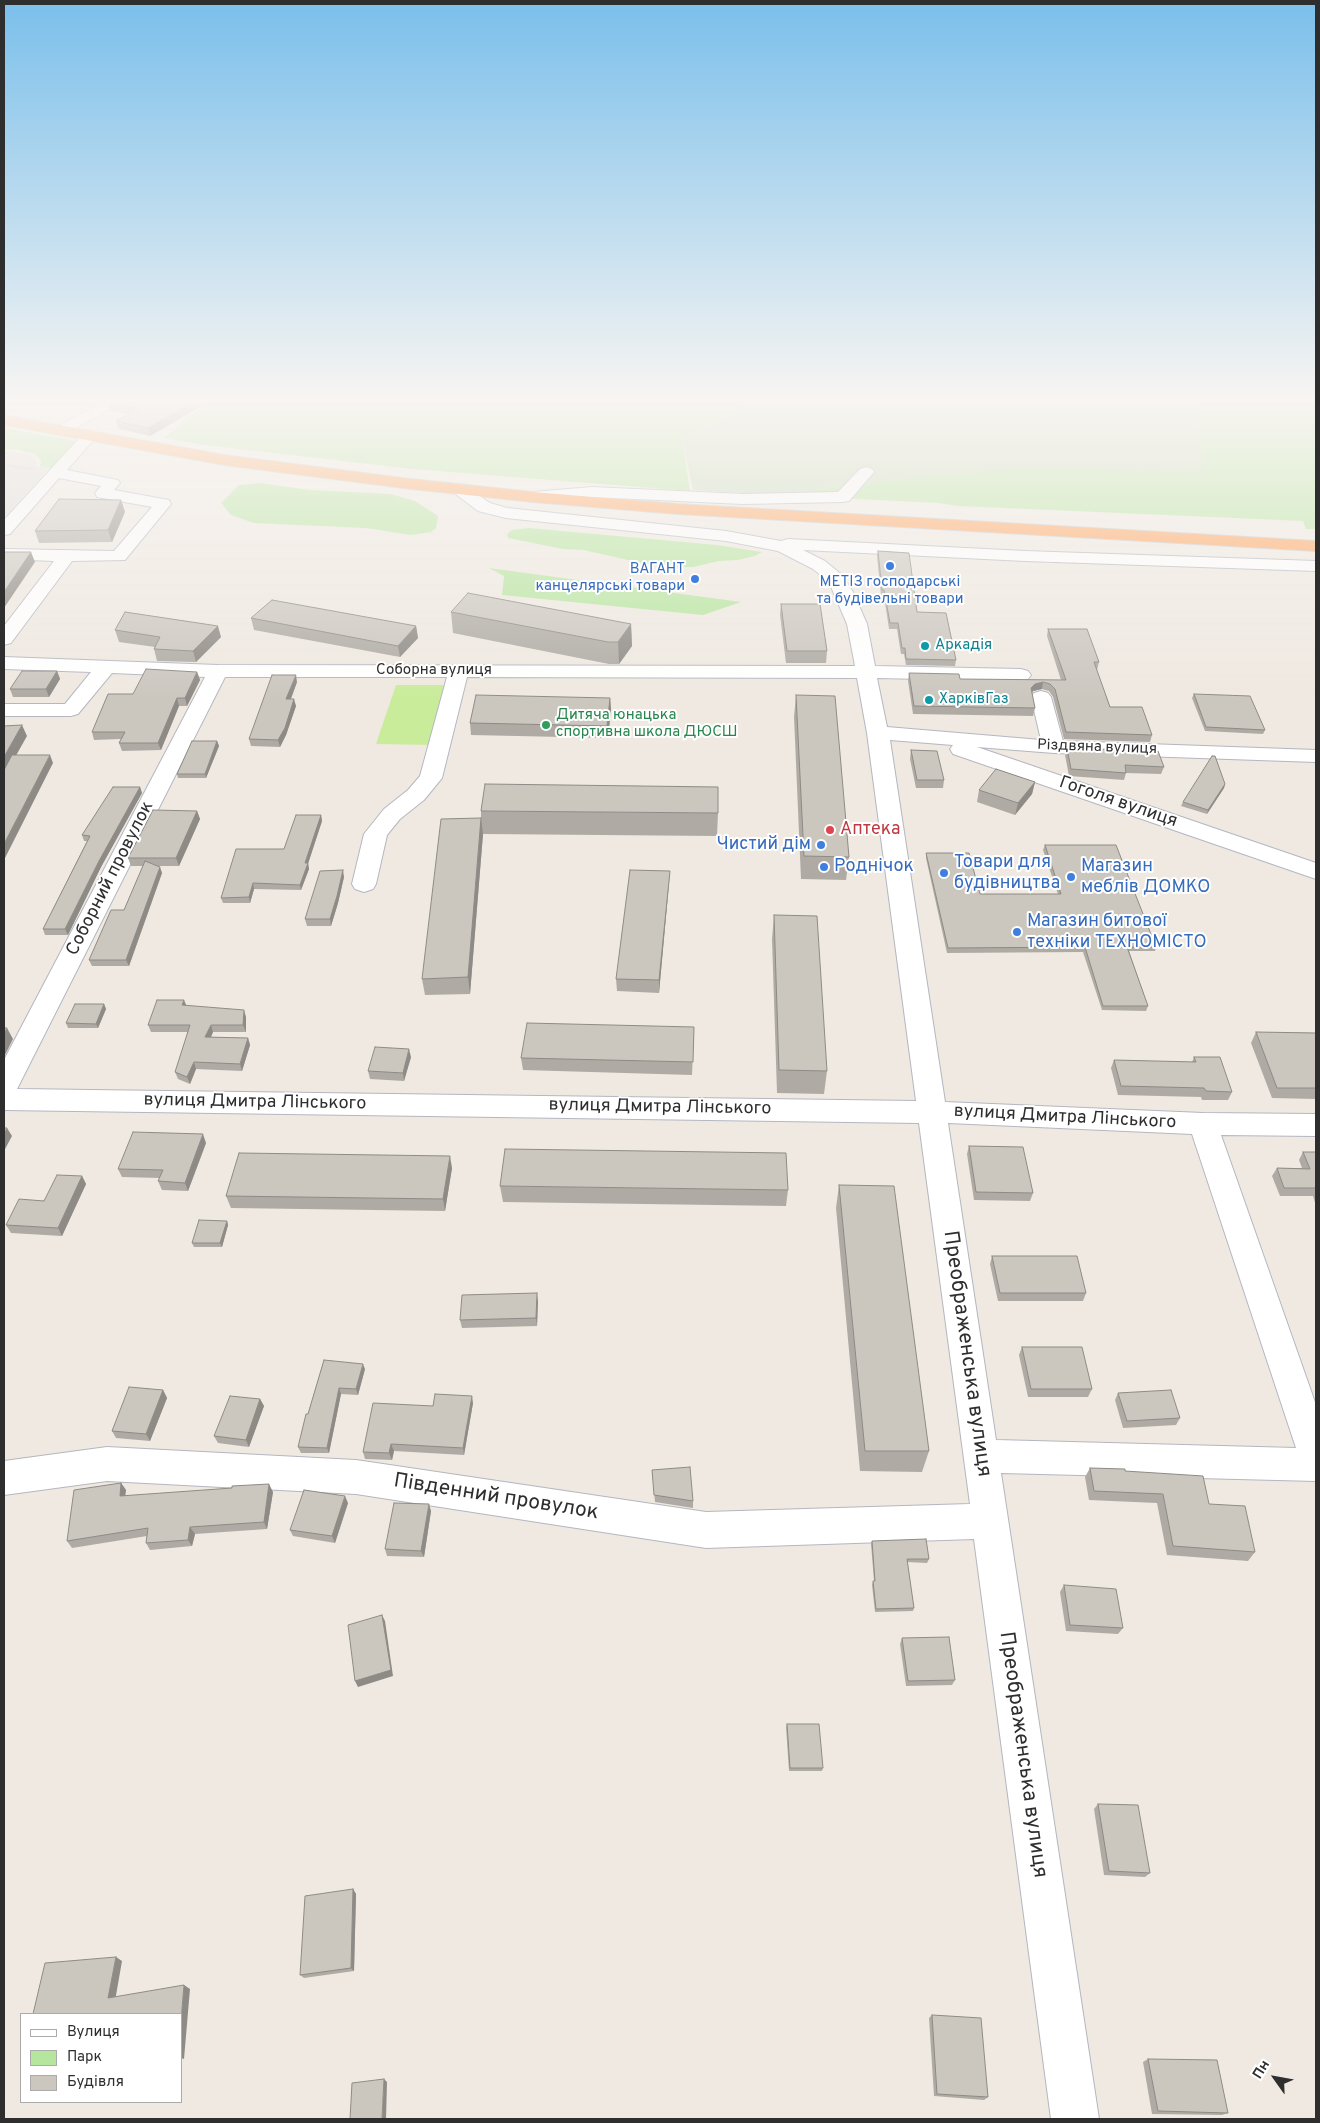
<!DOCTYPE html>
<meta charset="utf-8">
<style>
body{margin:0}
#map{position:relative;width:1320px;height:2123px;overflow:hidden;background:#efe9e1;font-family:Overpass,sans-serif}
canvas{display:block}
.frame{position:absolute;inset:0;border:5px solid #2e2e2e;pointer-events:none}
.legend{position:absolute;left:20px;top:2013px;width:162px;height:90px;box-sizing:border-box;background:#fff;border:1px solid #ababab;margin:0;padding:6px 9px;list-style:none;font-size:15px;color:#2e2e2e}
.legend li{display:flex;align-items:center;gap:10px;height:25px}
.legend b{width:25px;border:1px solid #ababab}
.north{position:absolute;left:1250px;top:2053px;width:50px;height:50px;-webkit-text-stroke:4px #fff;paint-order:stroke;rotate:302deg;font-size:14px;font-weight:700;line-height:20px;text-align:center;color:#2e2e2e}
.north::after{content:'';display:block;margin:auto;width:18px;height:22px;background:#2e2e2e;clip-path:polygon(50% 0,100% 100%,50% 72%,0 100%)}
</style>
<div id="map">
<canvas width="1320" height="2123"></canvas>
<div class="frame"></div>
<ul class="legend">
<li><b style="height:6px;background:#fff"></b>Вулиця</li>
<li><b style="height:14px;background:#b6e59e"></b>Парк</li>
<li><b style="height:14px;background:#cbc7bf"></b>Будівля</li>
</ul>
<div class="north">Пн</div>
</div>
<script>
const g = document.querySelector('canvas').getContext('2d');
g.lineJoin = 'round';
function fillPath(path, color) { g.fillStyle = color; g.fill(path, 'evenodd'); }
const shape = rows => new Path2D(rows.map(r => 'M' + r).join(''));
function trace(path, color, width, dash) { g.strokeStyle = color; g.lineWidth = width; g.lineCap = dash ? 'butt' : 'round'; g.setLineDash(dash || []); g.stroke(path); }
function drawText(font, color, halo, rows, align = 'center') {
  g.font = font + ' Overpass,sans-serif'; g.lineWidth = 4; g.setLineDash([]); g.textBaseline = 'middle'; g.strokeStyle = halo; g.fillStyle = color; for (const [text, x, y, turn = 0] of rows) {
    g.save(); g.translate(x, y); g.rotate((+turn || 0) * Math.PI / 180); g.textAlign = isNaN(turn) ? turn : align; if (halo) g.strokeText(text, 0, 0); g.fillText(text, 0, 0); g.restore();
  }
}
fillPath(shape([
 [207,403,752,403,682,438,690,491,412,469,204,445,164,438],
 [801,403,1316,403,1316,529,1306,529,1303,521,958,506,939,503,772,495,901,479],
 [4,428,77,441,52,468,40,466,41,460,34,454,19,450,4,449],
 [260,483,310,490,391,494,415,501,438,516,436,528,431,532,411,535,366,528,254,523,231,515,221,503,239,485],
 [529,528,717,545,762,552,755,556,738,560,719,561,693,567,673,567,645,564,584,550,563,549,508,538,507,534,512,530],
 [489,568,741,602,703,615,502,595,504,576]
]), '#b6e59e');
fillPath(shape([
 [752,403,1198,403,1202,473,1026,468,894,480,772,495,693,490,682,438]
]), '#c8d9b8');
fillPath(shape([
 [396,685,449,685,435,745,376,744]
]), '#c9ec9a');
fillPath(shape([
 [4,451,29,454,36,460,36,466,49,468,4,518]
]), '#dfdcd8');
const minor = shape([
 [101,403,120,403,67,433,57,433,54,430,57,427,101,403],
 [90,430,95,432,98,435,67,470,118,480,120,483,114,490,163,499,169,500,171,504,125,560,72,561,11,643,4,645,4,626,54,561,4,559,4,549,114,551,152,507,97,497,95,493,101,486,59,478,10,534,4,535,4,520,85,432,90,430],
 [866,467,872,469,874,472,849,501,843,502,743,504,592,497,533,502,527,501,525,497,527,493,533,492,592,487,743,494,838,492,860,469,866,467],
 [459,484,465,486,490,503,507,508,726,531,781,541,788,539,1025,551,1316,561,1316,571,1025,561,803,550,825,561,842,575,853,592,867,624,875,666,1021,669,1028,671,1031,675,1028,679,1021,681,877,678,887,727,1041,740,1031,697,1034,693,1041,691,1048,693,1051,697,1063,741,1316,750,1316,762,1054,753,977,747,1316,863,1316,879,953,754,950,749,953,745,890,740,945,1102,1203,1113,1316,1114,1316,1136,1221,1135,1316,1405,1316,1481,1001,1473,1099,2119,1051,2119,974,1539,706,1548,356,1494,107,1481,4,1495,4,1461,107,1447,356,1460,706,1512,970,1504,919,1123,4,1110,4,1060,205,677,112,673,78,714,71,716,4,716,4,704,65,704,91,672,4,669,4,657,218,665,855,666,847,624,829,582,813,569,778,551,726,541,506,518,478,511,453,492,451,489,453,486,459,484],
 [225,677,447,677,420,776,408,790,384,809,364,834,352,884,355,889,364,892,373,889,376,884,387,835,400,819,424,800,442,778,467,677,857,678,867,733,916,1101,17,1089,225,677],
 [948,1123,1192,1134,1296,1448,996,1440,948,1123]
]);
const highway = shape([
 [4,415,224,455,411,479,533,492,678,504,1316,541,1316,551,678,514,533,502,411,489,224,465,4,425,4,415]
]);
trace(minor, '#b4b7c1', 2);
trace(highway, '#c9c9c9', 2);
trace(shape([
 [4,465,33,469]
]), '#c9c9c9', 2, [2.5, 1]);
fillPath(minor, '#fff');
fillPath(highway, '#ffa35c');
fillPath(shape([
 [72,403,97,403,90,407],
 [108,403,207,403,150,436,119,429,116,421,128,414,110,411],
 [121,500,125,512,112,542,39,543,35,531],
 [878,551,917,612,956,660,955,666,906,665,904,654,901,654,897,629,889,629,884,596,881,596,877,556],
 [781,604,827,651,826,663,786,663,780,615],
 [451,612,631,624,632,646,619,664,609,664,453,633],
 [251,618,416,626,418,638,400,657,254,630],
 [1048,629,1099,662,1097,670,1110,707,1152,735,1150,742,1064,739,1053,697,1049,691,1042,689,1033,691,1032,693,1035,708,1033,716,913,714,908,681,909,673,960,679,1061,680,1047,636],
 [115,630,221,637,196,662,157,661,154,649,155,647,119,642],
 [57,671,60,679,49,697,13,697,10,689],
 [197,672,200,680,187,706,179,706,161,750,122,751,119,743,121,739,94,740,92,732,133,694],
 [297,682,291,699,296,706,286,735,280,747,251,746,249,739],
 [1194,694,1265,730,1263,734,1205,731,1192,698],
 [796,695,849,857,846,880,801,879,794,717],
 [610,698,611,709,608,738,471,735,470,723],
 [217,741,219,746,206,778,178,778,177,774],
 [1067,748,1164,767,1161,774,1126,773,1124,780,1069,776,1065,755],
 [911,750,944,780,943,788,916,788,910,759],
 [1035,782,1032,794,1015,815,977,802,979,790],
 [1225,784,1224,788,1207,814,1181,806,1183,802],
 [140,787,142,793,101,867,68,935,45,935,43,929,87,841,84,841,82,835],
 [197,811,200,819,179,866,159,866,162,873,129,966,92,966,89,960,124,910,143,866,131,866,128,858],
 [481,811,718,813,717,836,483,834,470,994,425,995,422,979,481,818],
 [321,815,322,821,308,863,309,869,301,890,254,889,250,903,223,903,221,898,284,849],
 [1045,845,1156,947,1155,951,1129,951,1148,1006,1146,1011,1102,1010,1083,952,947,953,926,858,926,853,980,894,1058,894,1043,850],
 [344,877,338,903,331,926,307,926,305,919],
 [669,883,659,993,617,991,616,979],
 [774,915,827,1071,824,1094,777,1093,772,939],
 [104,1004,106,1009,98,1028,68,1028,66,1023],
 [186,1006,246,1017,246,1032,213,1032,211,1037,248,1038,250,1045,242,1071,196,1069,190,1084,178,1079,175,1072,188,1032,151,1032,148,1025],
 [694,1027,692,1075,523,1070,521,1058],
 [1256,1032,1316,1033,1316,1099,1272,1098,1251,1043],
 [411,1057,404,1081,370,1079,368,1071],
 [1194,1057,1232,1092,1228,1100,1202,1100,1201,1097,1118,1095,1111,1068,1114,1060,1192,1062],
 [206,1143,188,1191,162,1190,158,1181,160,1178,122,1177,118,1169],
 [969,1146,1033,1193,1030,1201,974,1200,967,1154],
 [1303,1152,1316,1152,1316,1206,1313,1196,1280,1196,1272,1176,1277,1168,1302,1168,1299,1160],
 [452,1168,445,1211,231,1208,226,1196],
 [82,1176,86,1184,62,1236,11,1233,6,1225],
 [839,1185,929,1451,922,1472,860,1471,836,1208],
 [500,1186,788,1190,786,1206,503,1202],
 [227,1221,228,1225,222,1247,194,1247,192,1243],
 [992,1256,1086,1293,1083,1301,998,1301,990,1264],
 [538,1301,537,1326,462,1328,460,1320],
 [1022,1347,1092,1389,1088,1397,1028,1397,1019,1355],
 [324,1360,365,1369,358,1395,341,1394,329,1453,301,1453,298,1447],
 [163,1390,167,1398,150,1441,116,1438,112,1431],
 [1118,1393,1180,1418,1176,1425,1123,1428,1115,1400],
 [260,1399,264,1406,249,1447,218,1443,214,1436],
 [473,1403,464,1455,394,1451,392,1460,365,1459,363,1452,433,1406],
 [1090,1468,1125,1471,1255,1552,1248,1561,1167,1555,1157,1503,1089,1500,1085,1477],
 [652,1470,693,1501,693,1508,655,1502],
 [121,1483,126,1490,125,1496,273,1492,267,1529,195,1534,192,1546,150,1550,146,1543,147,1536,72,1548,67,1541],
 [348,1503,335,1543,293,1536,290,1530],
 [431,1511,424,1557,387,1556,385,1549],
 [872,1541,929,1559,927,1563,907,1562,914,1608,913,1611,875,1612,872,1585,873,1581,874,1581,871,1544],
 [1064,1585,1123,1628,1118,1634,1066,1631,1060,1592],
 [902,1638,955,1680,952,1685,906,1686,900,1644],
 [787,1724,823,1768,822,1771,789,1771,786,1727],
 [1098,1804,1150,1873,1145,1877,1104,1875,1094,1809],
 [353,1889,356,1894,354,1971,304,1978,300,1975],
 [932,2015,988,2097,984,2100,934,2096,929,2018],
 [1148,2059,1228,2113,1222,2115,1152,2114,1143,2062]
]), '#afaba4');
fillPath(shape([
 [89,403,97,403,90,407],
 [191,403,207,403,150,436,148,428],
 [121,500,125,512,112,542,108,530],
 [31,552,35,562,4,608,4,592],
 [631,624,632,646,619,664,618,642],
 [218,626,221,637,196,662,193,651],
 [416,626,418,638,400,657,398,646],
 [57,671,60,679,49,697,46,689],
 [197,672,200,680,187,706,185,698],
 [296,675,297,682,288,706,286,699],
 [1043,682,1042,689,1033,691,1030,696,1031,688,1035,684],
 [177,698,179,706,161,750,158,743],
 [610,698,611,709,608,738,607,726],
 [294,699,296,706,286,735,280,747,278,740],
 [22,725,27,736,4,777,4,757],
 [217,741,219,746,206,778,205,774],
 [50,755,53,763,4,860,4,844],
 [1035,782,1032,794,1015,815,1018,803],
 [1225,784,1224,788,1207,814,1208,810],
 [140,787,142,793,101,867,68,935,65,929,99,861],
 [197,811,200,819,179,866,176,858],
 [321,815,322,821,307,867,308,863,309,869,301,890,300,885,305,863],
 [481,818,483,834,470,994,468,977],
 [160,867,162,873,129,966,126,960],
 [343,870,344,877,338,903,331,926,330,919],
 [670,871,669,883,659,993,659,980],
 [253,883,254,889,250,903,249,897],
 [184,1000,187,1007,182,1005],
 [104,1004,106,1009,98,1028,96,1024],
 [244,1010,246,1017,246,1032,243,1025],
 [211,1025,213,1032,208,1044,205,1037],
 [7,1028,13,1039,4,1057,4,1034],
 [248,1038,250,1045,242,1071,240,1064],
 [409,1049,411,1057,404,1081,403,1073],
 [194,1062,196,1069,190,1084,187,1077],
 [7,1128,12,1136,4,1151,4,1134],
 [203,1134,206,1143,188,1191,185,1183],
 [450,1156,452,1168,445,1211,443,1199],
 [82,1176,86,1184,62,1236,58,1228],
 [227,1221,228,1225,222,1247,220,1243],
 [537,1293,538,1301,537,1326,536,1318],
 [363,1364,365,1369,358,1395,356,1389],
 [339,1388,341,1394,329,1453,327,1448],
 [163,1390,167,1398,150,1441,146,1434],
 [472,1396,473,1403,464,1455,463,1448],
 [260,1399,264,1406,249,1447,246,1440],
 [391,1444,394,1451,392,1460,389,1453],
 [121,1483,126,1490,124,1503,120,1496],
 [269,1484,273,1492,267,1529,264,1522],
 [345,1496,348,1503,335,1543,332,1536],
 [429,1504,431,1511,424,1557,421,1551],
 [190,1527,195,1534,192,1546,188,1540],
 [382,1615,385,1621,393,1676,358,1687,355,1681],
 [353,1889,356,1894,354,1971,351,1968],
 [116,1957,122,1961,115,2001,108,1998],
 [184,1985,190,1989,184,2059,181,2058,181,2021],
 [384,2079,387,2082,386,2119,382,2119]
]), '#8e8b86');
const building = shape([
 [110,403,191,403,148,428,116,421,138,409,110,403],
 [59,499,121,500,108,530,35,531,59,499],
 [878,551,909,553,917,612,946,613,956,660,906,659,905,648,902,648,898,623,890,623,884,590,882,590,878,551],
 [4,552,31,552,4,592,4,552],
 [468,593,631,624,618,642,608,642,451,612,468,593],
 [272,600,416,626,398,646,251,618,272,600],
 [781,604,820,604,827,651,787,651,781,604],
 [125,612,218,626,193,651,154,649,160,637,115,630,125,612],
 [1048,629,1087,629,1099,662,1094,662,1110,707,1142,707,1152,735,1066,732,1055,689,1050,684,1043,682,1035,684,1031,688,1035,708,914,706,909,673,959,674,960,679,1066,680,1048,629],
 [146,669,197,672,185,698,177,698,158,743,119,743,125,732,92,732,108,694,133,694,146,669],
 [22,671,57,671,46,689,10,689,22,671],
 [272,675,296,675,286,699,294,699,285,728,278,740,249,739,272,675],
 [1194,694,1250,696,1265,730,1206,727,1194,694],
 [476,695,610,698,607,726,470,723,476,695],
 [796,695,835,696,849,857,804,856,796,695],
 [22,725,4,757,4,726,22,725],
 [192,741,217,741,205,774,177,774,192,741],
 [1067,748,1158,751,1164,767,1125,765,1126,773,1071,769,1067,748],
 [911,750,937,751,944,780,917,780,911,750],
 [12,755,50,755,4,844,4,770,12,755],
 [1212,756,1215,756,1225,784,1208,810,1183,802,1212,756],
 [996,769,1035,782,1018,803,979,790,996,769],
 [485,784,718,787,718,813,481,811,485,784],
 [113,787,140,787,99,861,65,929,43,929,90,836,82,835,113,787],
 [153,810,197,811,176,858,128,858,153,810],
 [296,815,321,815,305,863,308,863,300,885,253,883,249,897,221,898,236,849,284,849,296,815],
 [481,818,468,977,422,979,441,819,481,818],
 [1045,845,1116,845,1156,947,1127,947,1148,1006,1103,1006,1085,947,948,948,926,853,969,853,980,894,1061,894,1045,845],
 [145,861,160,867,126,960,89,960,111,910,124,910,145,861],
 [343,870,337,896,330,919,305,919,320,871,343,870],
 [630,870,670,871,659,980,616,979,630,870],
 [774,915,817,916,827,1071,779,1070,774,915],
 [157,1000,184,1000,182,1005,244,1010,243,1025,211,1025,205,1037,248,1038,240,1064,194,1062,187,1077,175,1072,190,1025,148,1025,157,1000],
 [75,1004,104,1004,96,1024,66,1023,75,1004],
 [527,1023,694,1027,693,1062,521,1058,527,1023],
 [4,1028,7,1028,4,1034,4,1028],
 [1256,1032,1316,1033,1316,1088,1277,1088,1256,1032],
 [375,1047,409,1049,403,1073,368,1071,375,1047],
 [1194,1057,1220,1057,1232,1092,1206,1091,1204,1088,1121,1086,1114,1060,1196,1062,1194,1057],
 [4,1128,7,1128,4,1134,4,1128],
 [133,1132,203,1134,185,1183,158,1181,163,1170,118,1169,133,1132],
 [969,1146,1023,1147,1033,1193,976,1192,969,1146],
 [505,1149,786,1153,788,1190,500,1186,505,1149],
 [1303,1152,1316,1152,1316,1188,1284,1188,1277,1168,1310,1169,1303,1152],
 [239,1153,450,1156,443,1199,226,1196,239,1153],
 [57,1175,82,1176,58,1228,6,1225,19,1199,44,1201,57,1175],
 [839,1185,894,1186,929,1451,865,1451,839,1185],
 [199,1220,227,1221,220,1243,192,1243,199,1220],
 [992,1256,1077,1256,1086,1293,1000,1293,992,1256],
 [537,1293,536,1318,460,1320,462,1295,537,1293],
 [1022,1347,1082,1347,1092,1389,1031,1389,1022,1347],
 [324,1360,363,1364,356,1389,339,1388,327,1448,298,1447,306,1414,308,1414,324,1360],
 [129,1387,163,1390,146,1434,112,1431,129,1387],
 [1171,1390,1180,1418,1127,1421,1118,1393,1171,1390],
 [435,1394,472,1396,463,1448,391,1444,389,1453,363,1452,373,1403,433,1406,435,1394],
 [230,1396,260,1399,246,1440,214,1436,230,1396],
 [690,1467,693,1501,654,1495,652,1470,690,1467],
 [1090,1468,1125,1469,1125,1471,1203,1476,1209,1504,1245,1506,1255,1552,1173,1546,1163,1494,1094,1491,1090,1468],
 [121,1483,120,1496,232,1488,232,1486,269,1484,264,1522,190,1527,188,1540,146,1543,148,1528,67,1541,74,1490,121,1483],
 [304,1490,345,1496,332,1536,290,1530,304,1490],
 [394,1503,429,1504,421,1551,385,1549,394,1503],
 [926,1539,929,1559,907,1559,914,1608,876,1609,873,1581,875,1581,872,1541,926,1539],
 [1064,1585,1116,1589,1123,1628,1070,1625,1064,1585],
 [382,1615,391,1670,355,1681,348,1625,382,1615],
 [949,1637,955,1680,908,1681,902,1638,949,1637],
 [787,1724,819,1724,823,1768,790,1768,787,1724],
 [1098,1804,1138,1805,1150,1873,1109,1871,1098,1804],
 [353,1889,351,1968,300,1975,305,1896,353,1889],
 [116,1957,108,1998,184,1985,181,2021,181,2014,33,2014,45,1963,116,1957],
 [932,2015,981,2018,988,2097,937,2094,932,2015],
 [1148,2059,1217,2060,1228,2113,1158,2111,1148,2059],
 [384,2079,382,2119,350,2119,352,2083,384,2079]
]);
fillPath(building, '#cbc7bf');
trace(building, '#8e8b86', 1);
const sky = g.createLinearGradient(0, 0, 0, 701);
sky.addColorStop(0, '#7abfeb');
sky.addColorStop(0.57, '#f8f5f2');
sky.addColorStop(1, '#f8f5f200');
g.fillStyle = sky;
g.fillRect(0, 0, 1320, 701);
for (const [x, y, r, color] of [
 [890,566,5,"#3f7fe0"],
 [695,579,5,"#3f7fe0"],
 [925,646,5,"#0f9aa8"],
 [929,700,5,"#0f9aa8"],
 [546,725,5,"#2e9e5b"],
 [830,830,5,"#e0444e"],
 [821,845,5,"#3f7fe0"],
 [824,867,5,"#3f7fe0"],
 [944,873,5,"#3f7fe0"],
 [1071,877,5,"#3f7fe0"],
 [1017,932,5,"#3f7fe0"]
]) { const dot = new Path2D(); dot.arc(x, y, r, 0, 2 * Math.PI); g.fillStyle = color; g.fill(dot); trace(dot, '#fff', 2); }
drawText('15px', '#366cbe', '#fff', [
 ["ВАГАНТ",685,570],
 ["канцелярські товари",685,587],
 ["МЕТІЗ господарські",890,583,"center"],
 ["та будівельні товари",890,600,"center"]
], 'right');
drawText('15px', '#0d838f', '#fff', [
 ["Аркадія",935,646],
 ["ХарківГаз",939,700]
], 'left');
drawText('15px', '#2e2e2e', '#fff', [
 ["Соборна вулиця",434,671],
 ["Різдвяна вулиця",1097,748,2]
]);
drawText('15px', '#27864d', '#fff', [
 ["Дитяча юнацька",556,716],
 ["спортивна школа ДЮСШ",556,733]
], 'left');
drawText('18px', '#2e2e2e', '#fff', [
 ["Гоголя вулиця",1118,803,19],
 ["Соборний провулок",111,879,-63],
 ["вулиця Дмитра Лінського",255,1103,1],
 ["вулиця Дмитра Лінського",660,1108,1],
 ["вулиця Дмитра Лінського",1065,1118,3]
]);
drawText('18px', '#be3a42', '#fff', [
 ["Аптека",840,830]
], 'left');
drawText('18px', '#366cbe', '#fff', [
 ["Чистий дім",811,845,"right"],
 ["Товари для",954,863],
 ["будівництва",954,884],
 ["Роднічок",834,867],
 ["Магазин",1081,867],
 ["меблів ДОМКО",1081,888],
 ["Магазин битової",1027,922],
 ["техніки ТЕХНОМІСТО",1027,943]
], 'left');
drawText('21px', '#2e2e2e', '#fff', [
 ["Преображенська вулиця",966,1354,82],
 ["Південний провулок",496,1498,9],
 ["Преображенська вулиця",1022,1755,82]
]);
</script>
